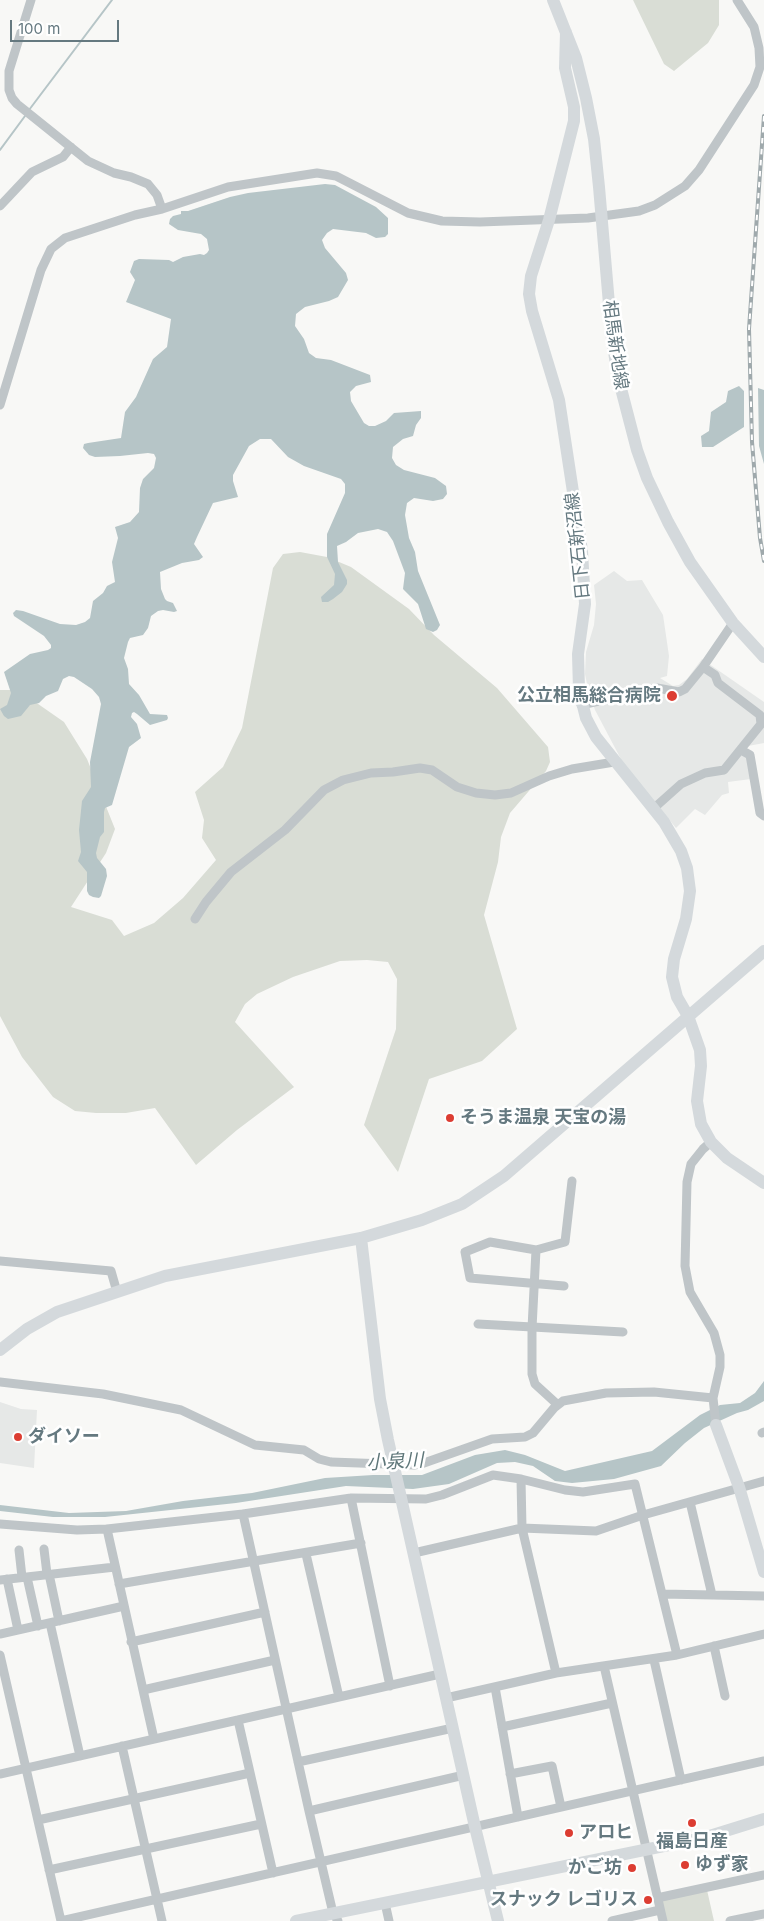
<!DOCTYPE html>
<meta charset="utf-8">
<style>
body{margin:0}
#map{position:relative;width:764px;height:1921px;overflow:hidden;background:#f8f8f6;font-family:Inter,sans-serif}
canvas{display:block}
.scale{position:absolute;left:10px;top:20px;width:109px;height:22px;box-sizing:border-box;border:2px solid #657980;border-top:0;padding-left:6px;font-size:15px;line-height:18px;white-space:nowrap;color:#657980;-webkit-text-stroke:4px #fff;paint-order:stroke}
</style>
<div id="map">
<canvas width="764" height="1921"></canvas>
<div class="scale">100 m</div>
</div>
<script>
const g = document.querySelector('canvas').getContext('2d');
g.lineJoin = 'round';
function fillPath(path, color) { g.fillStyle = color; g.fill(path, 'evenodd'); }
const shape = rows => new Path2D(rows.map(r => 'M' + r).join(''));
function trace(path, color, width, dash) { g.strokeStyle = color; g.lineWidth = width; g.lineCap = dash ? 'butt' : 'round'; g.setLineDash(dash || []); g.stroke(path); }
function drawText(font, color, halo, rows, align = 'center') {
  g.font = font + ' Inter,"Noto Sans JP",sans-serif'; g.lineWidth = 5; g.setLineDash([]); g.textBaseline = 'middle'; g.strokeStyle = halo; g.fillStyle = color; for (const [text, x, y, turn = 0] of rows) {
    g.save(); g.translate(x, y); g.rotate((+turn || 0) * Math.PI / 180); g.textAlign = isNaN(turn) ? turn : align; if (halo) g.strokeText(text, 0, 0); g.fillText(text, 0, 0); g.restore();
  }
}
fillPath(shape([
 [614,571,627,581,642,580,663,615,669,656,667,676,660,678,673,686,679,685,687,679,702,659,764,702,764,743,748,746,741,754,748,757,751,779,728,782,729,793,722,795,705,815,695,809,676,828,623,763,595,710,588,689,585,674,586,652,594,625,596,604,594,585],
 [0,1402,21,1409,37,1410,34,1468,0,1463]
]), '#e6e8e7');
fillPath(shape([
 [633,0,719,0,719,25,708,43,674,71,664,64],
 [300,552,327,557,351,567,409,609,434,635,497,688,548,747,550,762,546,771,510,813,501,837,498,862,484,915,517,1029,482,1061,429,1079,398,1172,364,1125,396,1029,397,979,388,962,367,960,340,961,293,977,257,994,245,1004,235,1022,294,1087,237,1130,196,1165,155,1108,126,1113,96,1113,75,1111,53,1097,22,1057,0,1016,0,690,18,690,64,722,87,759,115,829,106,853,71,907,112,920,124,936,154,923,183,898,216,860,202,838,204,820,195,792,223,767,242,728,273,568,283,554],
 [707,1890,714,1921,666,1921,662,1900]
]), '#d9ddd5');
fillPath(shape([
 [325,184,335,185,376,207,388,218,388,234,385,237,376,238,366,233,333,229,327,233,322,240,325,248,346,273,348,280,338,297,329,301,305,307,296,314,295,326,304,339,309,353,316,358,331,360,370,375,371,382,356,386,350,392,351,401,364,423,369,426,375,426,386,421,394,413,421,411,421,418,416,425,413,436,403,439,393,447,392,458,396,465,404,470,435,478,446,486,447,494,443,499,433,501,414,498,407,503,405,515,409,538,415,552,418,571,440,625,437,630,433,632,426,629,418,604,403,589,405,573,393,541,387,532,378,529,358,533,346,542,337,546,338,562,347,580,347,584,342,592,333,599,328,602,322,602,321,597,334,585,335,574,327,557,327,534,345,493,345,484,341,479,304,466,288,457,271,439,260,439,249,446,233,475,233,481,238,497,213,503,197,537,194,544,203,557,199,560,182,563,160,572,161,589,165,599,167,601,173,603,177,611,174,612,163,610,158,611,151,616,148,628,143,635,130,638,128,642,124,658,128,669,129,684,139,695,150,714,167,715,168,718,167,720,150,725,137,714,134,712,132,713,131,717,137,724,141,738,129,747,112,805,105,808,104,812,104,832,100,837,96,853,97,858,106,869,107,876,101,896,99,898,93,897,89,895,87,891,87,872,78,861,81,852,79,830,82,801,91,787,90,762,101,704,99,697,92,689,74,677,69,676,63,679,58,691,46,696,39,703,30,705,21,716,8,719,4,716,0,709,7,705,11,693,4,672,30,654,48,650,51,648,51,645,44,636,14,616,13,613,16,610,23,611,60,624,76,625,85,622,90,618,93,601,103,593,107,586,115,582,112,562,118,538,115,527,130,522,139,512,140,488,143,479,154,468,156,458,154,454,148,453,120,456,95,457,89,455,83,448,84,444,88,443,121,438,125,412,136,397,153,359,167,347,171,319,126,302,135,280,130,272,134,261,139,259,169,260,173,262,183,257,200,254,204,255,207,253,209,250,207,239,201,234,178,230,169,224,170,219,173,216,181,214,181,211,188,211,230,197,248,193],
 [739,386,744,391,744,427,713,447,702,447,701,436,709,431,711,412,726,402,728,391],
 [758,388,764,390,764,464,759,446],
 [764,1381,764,1401,748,1410,737,1413,704,1428,685,1443,661,1466,614,1479,572,1483,555,1481,533,1466,515,1462,497,1463,449,1484,413,1489,346,1486,236,1503,105,1517,53,1517,0,1511,0,1505,69,1513,126,1511,183,1501,252,1493,325,1478,373,1475,422,1475,475,1455,505,1450,525,1455,565,1471,652,1451,700,1415,720,1405,740,1403,755,1393]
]), '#b6c5c7');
trace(shape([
 [29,110,112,0],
 [0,150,25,116]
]), '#b6c5c7', 2);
trace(shape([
 [31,0,9,71,9,90,12,98,17,104,88,161,114,173,131,177,148,184,157,195,162,209],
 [0,206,32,172,63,157,71,147],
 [0,405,41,270,51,249,65,238,135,215,162,209,228,187,317,173,336,176,408,213,442,221,480,222,588,218,639,211,655,205,685,186,699,170,754,85,760,67,759,48,754,27,737,0],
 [581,705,657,688,679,692,685,689,703,667],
 [741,750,750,755,760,813,764,816],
 [653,809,681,784,705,773,724,770,761,724,760,715,718,683,715,675,703,667,733,623],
 [195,919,206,902,231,872,285,830,324,790,343,780,371,773,393,772,420,768,432,770,457,787,476,793,495,795,511,793,549,776,572,769,614,762],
 [711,1142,703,1149,691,1164,687,1182,685,1266,690,1292,714,1333,720,1355,720,1367,713,1398],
 [536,1250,532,1328,532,1374,535,1384,558,1405],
 [0,1261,111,1271,117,1292],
 [564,1286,470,1278,465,1252,490,1242,536,1250,565,1242,572,1181],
 [478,1324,623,1332],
 [0,1382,103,1394,181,1410,255,1445,304,1450,319,1459,331,1462,414,1465,424,1463,492,1439,525,1437,533,1433,554,1408,563,1401,606,1393,654,1392,713,1398,716,1425],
 [762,1433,764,1432],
 [521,1479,522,1528,556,1673],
 [351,1498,390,1686],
 [690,1502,712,1595],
 [243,1514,309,1811,333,1913,338,1921],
 [0,1524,77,1530,107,1529,243,1514,351,1498,426,1499,442,1495,493,1475,521,1479,565,1490,583,1492,635,1484,677,1655],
 [107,1529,154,1739],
 [44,1549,47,1574],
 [19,1550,22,1577],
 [414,1553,522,1528,596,1531,643,1515,764,1481],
 [306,1554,339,1697],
 [49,1574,59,1621],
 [27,1577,38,1626],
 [7,1579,18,1630],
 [0,1580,115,1567],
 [119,1584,361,1543],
 [662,1594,764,1596],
 [50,1623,80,1756],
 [0,1634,124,1606],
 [131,1642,265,1612],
 [714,1646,725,1696],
 [0,1655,61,1921],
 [654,1660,681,1780],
 [604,1666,663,1921],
 [495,1687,518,1817],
 [143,1690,275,1660],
 [446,1698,556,1673,677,1655,764,1634],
 [238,1720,273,1873],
 [502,1727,612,1703],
 [122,1746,162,1921],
 [298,1762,453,1728],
 [0,1774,440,1674],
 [510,1774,552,1766,561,1807],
 [309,1811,464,1775],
 [38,1820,250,1773],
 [49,1870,261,1824],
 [657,1898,764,1875],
 [385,1903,389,1921],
 [61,1921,764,1761],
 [612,1921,660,1910],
 [730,1921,764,1914]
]), '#bfc5c8', 9);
trace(shape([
 [553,0,576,58,586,98,594,139,599,187,612,339,618,377,637,450,647,478,668,522,690,562,733,623,764,657],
 [566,32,565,68,574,107,574,121,549,220,531,276,529,294,532,311,559,400,582,551,585,604,578,654,579,690,586,718,596,737,664,822,681,851,687,868,690,891,686,919,674,959,672,977,677,997,688,1016,700,1050,701,1066,697,1101,701,1124,711,1142,727,1158,764,1183],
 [361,1238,380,1399,388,1440,475,1827,498,1921],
 [0,1350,27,1329,57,1312,165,1276,361,1238,422,1220,462,1204,504,1176,764,951],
 [716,1425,739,1487,764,1572],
 [296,1921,703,1838,764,1819]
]), '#d4d9dc', 12);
const rail = shape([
 [764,116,749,329,752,442,760,538,764,561]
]);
trace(rail, '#9fa9ac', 4);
trace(rail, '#fff', 2, [5.5]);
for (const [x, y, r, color] of [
 [672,696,6,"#dc3d32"],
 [450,1118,5,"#dc3d32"],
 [18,1437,5,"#dc3d32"],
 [692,1823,5,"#dc3d32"],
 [569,1833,5,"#dc3d32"],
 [685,1865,5,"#dc3d32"],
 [632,1868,5,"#dc3d32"],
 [648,1900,5,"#dc3d32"]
]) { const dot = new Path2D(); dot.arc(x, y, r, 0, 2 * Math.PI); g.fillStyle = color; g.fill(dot); trace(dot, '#fff', 2); }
drawText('18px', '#657980', '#fff', [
 ["相馬新地線",615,345,82],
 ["日下石新沼線",578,546,-96]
]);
drawText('bold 18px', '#657980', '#fff', [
 ["公立相馬総合病院",661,696,"right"],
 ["そうま温泉 天宝の湯",460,1118],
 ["ダイソー",28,1437],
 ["アロヒ",579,1833],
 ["福島日産",692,1842,"center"],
 ["ゆず家",695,1865],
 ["かご坊",622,1868,"right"],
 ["スナック レゴリス",638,1900,"right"]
], 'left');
drawText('italic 19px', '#5f777a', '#fff', [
 ["小泉川",395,1462,-3]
]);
</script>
